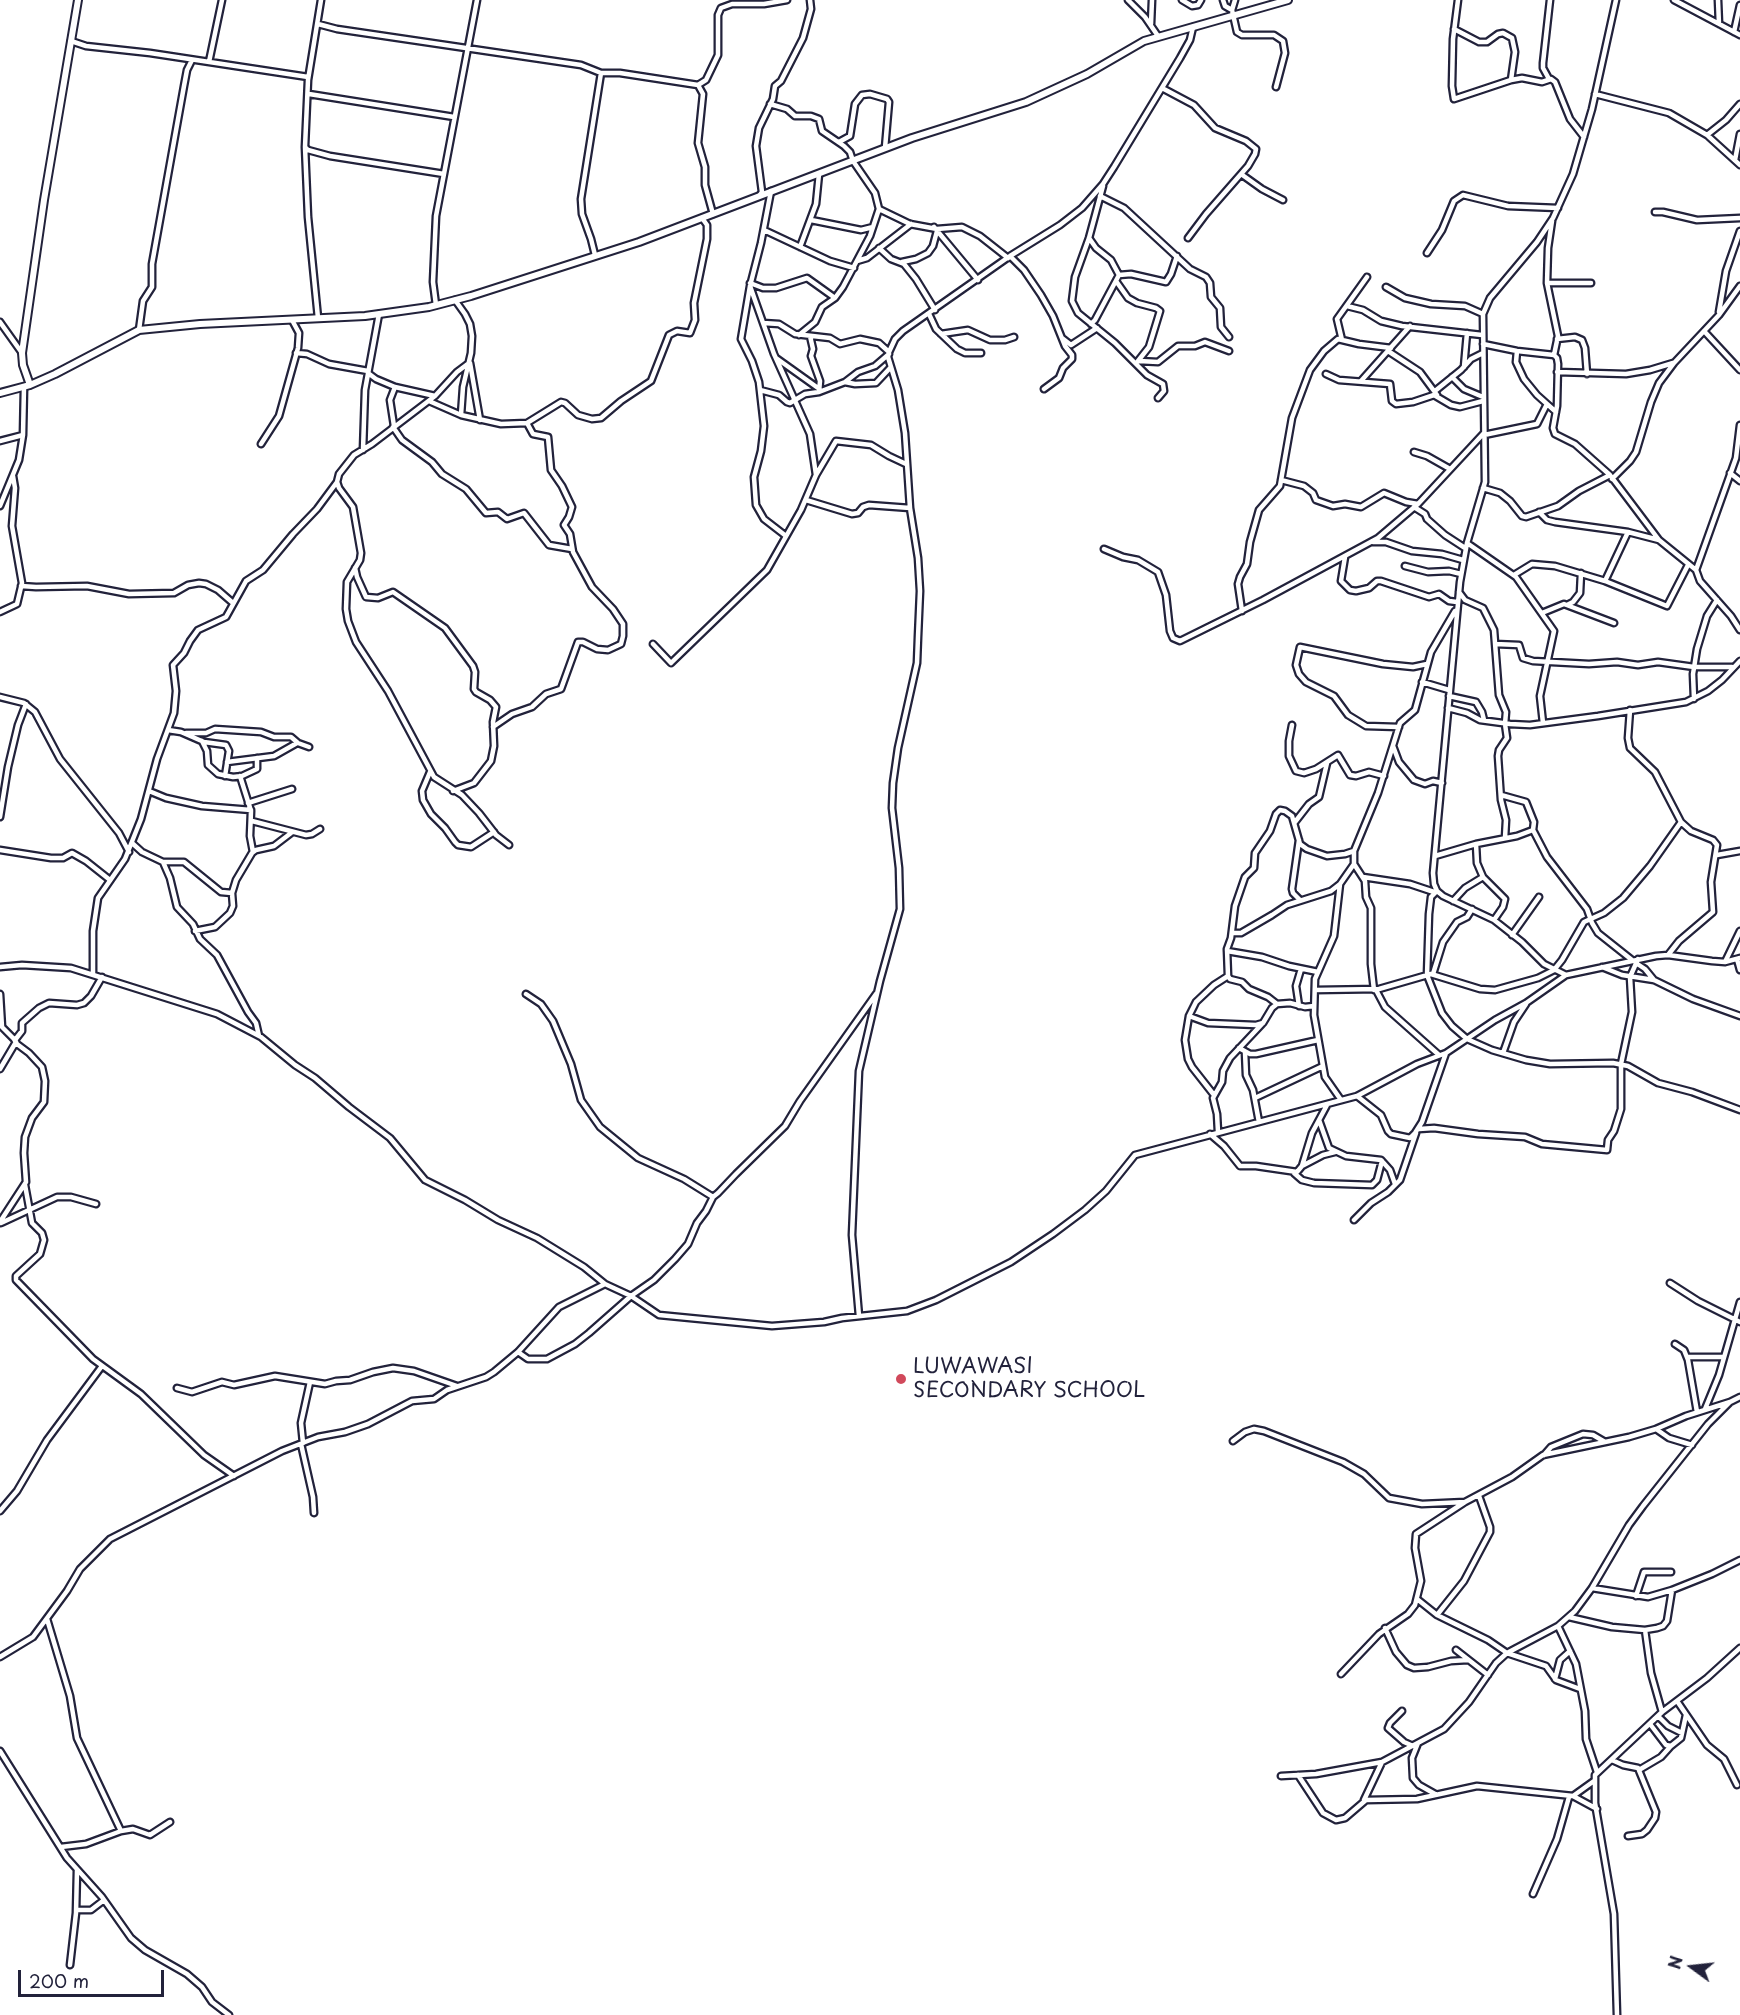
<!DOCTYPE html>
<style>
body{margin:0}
#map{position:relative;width:1740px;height:2015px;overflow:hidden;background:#fff;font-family:"Playpen Sans",sans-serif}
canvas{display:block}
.north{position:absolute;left:1662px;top:1937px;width:60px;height:60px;-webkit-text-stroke:4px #fff;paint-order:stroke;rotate:285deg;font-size:16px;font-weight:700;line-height:24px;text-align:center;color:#22223b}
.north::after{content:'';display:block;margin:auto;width:21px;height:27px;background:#22223b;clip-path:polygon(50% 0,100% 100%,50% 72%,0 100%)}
.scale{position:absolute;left:18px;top:1970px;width:146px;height:27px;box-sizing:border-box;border:3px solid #22223b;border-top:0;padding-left:8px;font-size:18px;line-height:21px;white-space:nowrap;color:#22223b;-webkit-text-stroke:4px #fff;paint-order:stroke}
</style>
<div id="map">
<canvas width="1740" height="2015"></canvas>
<div class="north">N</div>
<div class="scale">200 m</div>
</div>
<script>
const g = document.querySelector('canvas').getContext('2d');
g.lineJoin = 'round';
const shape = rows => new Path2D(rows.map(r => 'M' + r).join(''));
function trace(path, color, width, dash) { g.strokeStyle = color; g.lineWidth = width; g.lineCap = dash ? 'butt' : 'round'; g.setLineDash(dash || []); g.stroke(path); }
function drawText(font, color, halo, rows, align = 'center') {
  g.font = font + ' "Playpen Sans",sans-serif'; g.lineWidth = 4.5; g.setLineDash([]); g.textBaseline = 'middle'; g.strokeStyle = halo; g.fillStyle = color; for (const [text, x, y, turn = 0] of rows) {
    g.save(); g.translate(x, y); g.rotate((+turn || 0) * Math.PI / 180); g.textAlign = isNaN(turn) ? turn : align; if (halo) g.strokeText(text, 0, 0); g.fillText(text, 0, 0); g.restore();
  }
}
const street = shape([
 [321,0,308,80,305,147,308,150,330,156,444,174],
 [1128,0,1145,17,1158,36],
 [1182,0,1192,6,1198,5,1201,0],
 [1223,0,1225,6,1232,10,1237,32,1242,35,1274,35,1283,41,1285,53,1276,87],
 [1458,0,1453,39,1452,86,1454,99,1511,80,1522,78,1542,82,1551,79,1555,82,1570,119,1584,137],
 [1616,0,1592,109,1573,174,1553,218,1537,242,1490,298,1483,314,1485,482,1467,543,1460,582,1433,873,1434,884,1437,891,1443,896,1494,920,1522,942,1544,964,1566,975,1656,956,1668,955,1712,961,1725,962,1740,958],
 [1674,0,1740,35],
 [1718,0,1719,24],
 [1232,10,1235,0],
 [318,24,337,29,581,65,601,73,620,73,698,85,706,80,718,55,718,15,721,8,732,4,764,4,787,0],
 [1151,24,1152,0],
 [1454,29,1479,42,1487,42,1498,34,1503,33,1512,38,1515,52,1511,80],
 [1734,32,1740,5],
 [71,41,86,46,150,53,308,77],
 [209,62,222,0],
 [1549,79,1543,68,1543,63,1550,0],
 [698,85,703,94,698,143,705,167,705,185,713,214],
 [1162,88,1194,105,1215,128,1246,141,1256,149,1255,154,1248,166,1206,214,1188,238],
 [309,94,454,117],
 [1595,94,1669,113,1707,135,1740,165],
 [770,104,787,109,795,116,811,116,819,119,822,131,844,146,850,152,853,161,875,193,879,209,870,236,843,287,835,298,822,307,815,322,799,335],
 [1707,135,1726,120,1740,104],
 [839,142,850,136,855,104,862,95,870,94,887,99,889,102,885,148],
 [305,147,308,217,318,318],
 [1735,160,1740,134],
 [1241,174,1262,189,1283,200],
 [1103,186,1089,238,1075,277,1072,301,1078,313,1115,343,1147,375,1163,384,1164,391,1158,398],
 [771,191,761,243,750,286,741,339,752,361,759,382,764,426,761,451,754,477,756,505,764,519,786,536],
 [760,195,762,192,756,146,759,128,773,99,775,86,781,81,803,38,811,9,810,0],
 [1100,196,1124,208,1190,269,1206,277,1210,283,1211,297,1220,308,1221,327,1229,337],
 [879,209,910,224,937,229,962,227,980,236,1008,258],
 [1655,212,1663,212,1697,220,1740,218],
 [811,220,861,230,873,227],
 [1552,221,1548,248,1547,283,1558,336,1554,355],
 [934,227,978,280],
 [764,230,830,261,854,268],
 [1089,238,1096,248,1111,260,1119,275],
 [800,247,816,204,819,174],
 [879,248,891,259,904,264,916,279,935,310],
 [1427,253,1442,230,1454,201,1463,195,1508,206,1558,208],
 [595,255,591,239,582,214,581,199,601,73],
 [1010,256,1024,270,1041,295,1053,316,1065,346,1072,355,1072,359,1063,368,1059,378,1044,389],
 [857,261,867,258,911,224],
 [902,262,916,259,928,253,933,246,937,231],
 [1116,281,1128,298,1137,303,1156,308,1160,311,1149,347,1138,361],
 [750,283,763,288,776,288,807,278,835,298],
 [1547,283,1591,283],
 [750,286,774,354,810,434,816,475],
 [1386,287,1405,298,1431,304,1465,306,1483,314],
 [455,300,465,314,470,324,472,336,471,353,463,387,461,415],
 [436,305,433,282,436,216,477,0],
 [1347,306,1363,310,1381,321,1402,326,1482,335],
 [1719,312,1726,271,1740,231],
 [929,314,936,329,957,349,965,353,981,353],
 [0,322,22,353],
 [763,323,779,324,795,334,830,338,840,344,860,339,879,343,889,352],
 [1091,324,1095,320,1119,275,1131,274,1166,282,1171,274,1177,256],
 [139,330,143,301,152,287,152,264,184,86,187,70,192,60],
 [1704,331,1740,370],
 [941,334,968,330,990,340,1005,340,1014,337],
 [810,336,813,349,811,356,820,381,819,392],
 [1062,338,1071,345,1097,328],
 [1557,339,1575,337,1582,340,1585,348,1587,374],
 [1342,340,1337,319,1367,277],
 [1483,344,1517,351,1554,355,1557,358,1558,364,1557,406,1553,428,1555,434,1575,444,1610,475,1659,540,1696,570],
 [1388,351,1420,372,1437,395],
 [1517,351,1516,362,1524,379,1537,395,1556,412],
 [296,353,307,354,329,364,368,371],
 [776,358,818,388],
 [1139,361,1158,362,1178,346,1195,346,1205,342,1229,351],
 [469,363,457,372,435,396,372,444,354,455,339,474,337,482,339,488,353,507,361,553,360,560,347,582,346,609,348,621,356,642,388,691,434,777,462,795,479,813,496,835,509,845],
 [470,363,480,420],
 [1464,367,1467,333],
 [1557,372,1626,374,1650,370,1673,363],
 [368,373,376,379,395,387,435,396],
 [1326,374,1339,380,1390,384,1392,401,1396,404,1413,402,1434,395,1451,405,1460,407,1483,401],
 [1452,377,1464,389,1483,397],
 [1361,381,1410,326],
 [845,382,855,384,876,383,891,367],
 [760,390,779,395,787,402,790,403,805,394,819,392,845,382,858,372,875,366,889,354],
 [1435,391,1461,370,1471,359,1483,353],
 [429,401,461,415,501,424,527,423,561,402,565,403,578,415,592,419,601,418,621,401,651,381,669,335,677,331,690,333,695,320,694,303,707,239,707,225,702,218],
 [1740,425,1736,458,1696,570,1700,581,1731,616,1740,630],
 [394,426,390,400,395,387],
 [393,427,402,440,432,462,442,474,466,489,486,513,498,512,507,519,524,513,549,545,572,549],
 [1484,435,1537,424,1547,404],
 [0,441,23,435],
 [261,444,279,416,298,348,299,333,292,320],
 [363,450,365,390,379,314],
 [1414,452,1427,456,1450,469],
 [1730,473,1740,481],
 [1612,479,1630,461,1636,452,1651,402,1659,383,1674,363,1719,315,1740,286],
 [1281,480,1304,486,1313,493,1316,500,1333,506,1345,504,1361,507,1384,493,1406,502,1418,504],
 [1483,488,1500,493,1510,501,1522,516,1526,517,1558,506,1579,491,1610,475],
 [806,500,852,514,858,513,863,507,869,505,910,508],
 [0,506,19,460,23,435,24,387],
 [1414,507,1425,514,1427,519,1445,535,1465,548],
 [1539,512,1547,520,1555,522,1628,532,1659,540],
 [1373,542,1386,542,1412,551,1442,554,1463,560],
 [1467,543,1516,577,1554,631,1540,696,1543,723],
 [1104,549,1123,557,1138,560,1158,572,1166,595,1170,631,1173,638,1180,641,1263,600,1378,538,1418,504,1484,433],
 [1345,557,1341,581,1350,590,1356,591,1369,588,1377,581,1381,581,1429,597,1439,594,1449,601,1457,602],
 [1405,566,1428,572,1449,571,1461,574],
 [355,568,357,577,366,597,378,598,393,592,445,628,473,666,475,672,474,689,476,692,490,700,496,707,493,722,494,746,491,761,474,783,453,791],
 [1514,575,1532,564,1555,566,1605,581,1667,606,1688,565],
 [1605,581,1628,532],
 [21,586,36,587,87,586,129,594,174,593,188,585,199,583,206,584,218,590,233,603],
 [1459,592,1465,600,1483,608,1494,630,1499,695,1506,712,1505,724,1507,738,1499,750,1498,756,1501,800,1506,820,1505,838],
 [1567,605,1573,602,1580,593,1581,573],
 [1242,611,1238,584,1240,577,1247,564,1250,542,1259,510,1280,486,1292,418,1310,370,1324,351,1338,339,1359,344,1391,348],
 [0,612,17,604,22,583,12,526,15,488,13,476],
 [1542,613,1564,604,1614,623],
 [653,644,671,663,767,570,801,510,816,475,836,441,871,445,889,456,906,464],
 [1495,644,1519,645,1523,658,1533,661,1589,664,1617,662,1638,665,1658,662,1694,667,1732,667],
 [1422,682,1449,690],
 [1449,696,1476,702,1482,712,1484,720],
 [0,697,24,703,35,712,60,759,119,833,129,852],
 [1694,699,1693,674,1697,649,1707,616,1717,600],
 [1448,708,1467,713,1480,720,1510,724,1530,725,1598,716,1686,702,1708,691,1722,680,1740,661],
 [1630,710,1628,738,1630,748,1655,772,1681,822,1691,831,1713,840,1717,845,1711,882,1713,912,1679,941,1668,955],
 [1292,725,1289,741,1289,756,1296,771,1304,773,1316,769,1338,755,1350,775,1356,776,1369,772,1384,776],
 [493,727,512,714,532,707,546,694,561,689,578,642,583,642,597,649,608,650,621,644,623,636,623,624,613,609,592,587,573,552,570,534,564,525,569,517,572,507,562,486,551,470,548,437,533,434,527,423],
 [1399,727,1366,726,1348,715,1334,696,1306,682,1299,674,1296,665,1300,647,1383,664,1413,667,1427,664],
 [168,730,181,732,204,742,226,745,229,751,225,776],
 [186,733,206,733,215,729,261,732,274,737,291,737,298,743,309,747],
 [202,741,207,751,208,765,218,774,233,777,242,776,257,769,257,758],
 [1393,746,1399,762,1414,780,1425,784,1433,781,1442,783],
 [227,762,274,756,297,743],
 [430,772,422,791,423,800,431,814,445,828,455,842,458,845,471,847,494,832],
 [240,776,251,811,250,836,253,852],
 [149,791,166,798,202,806,251,810],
 [248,803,292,789],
 [0,817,8,767,18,725,26,704],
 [252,821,306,835,312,834,320,829],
 [1295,822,1309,804,1319,797,1327,763],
 [1533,830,1547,857,1587,909,1592,923,1598,933,1632,960],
 [1299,840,1292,889,1293,893,1300,900],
 [132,843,142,852,163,862,170,878,177,907,193,924,200,939,217,955,248,1012,256,1023,259,1036],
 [1476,844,1477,863,1483,877,1505,899,1503,907,1494,920],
 [0,850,51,858,63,858,72,853,86,861,110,880],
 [1717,855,1740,851],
 [1435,856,1476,844,1517,836,1533,830,1534,822,1526,802,1501,795],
 [163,862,184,862,221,892,232,893],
 [1363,877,1410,884,1434,892],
 [1340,884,1334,936,1315,979,1314,1015,1325,1077,1341,1100],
 [1437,891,1431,897,1429,914,1427,975,1442,1013,1452,1026,1467,1039,1492,1050,1526,1060,1550,1064,1613,1063,1628,1066,1658,1083,1692,1092,1740,1110],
 [1453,901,1465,888,1483,877],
 [195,931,215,927,230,913,233,906,232,893,236,880,252,853,256,850,274,846,291,833],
 [1232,933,1241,933,1272,915,1287,905,1331,891,1340,884,1354,864],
 [1512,935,1539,897],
 [1227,951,1262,957,1289,966,1318,972],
 [1737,959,1740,970],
 [1725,962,1740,931],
 [1636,963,1645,969,1654,980],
 [0,967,22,965,71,968,217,1014,261,1037,295,1065,315,1078,349,1107,390,1138,425,1180,465,1200,498,1220,537,1238,584,1267,605,1284,631,1296,659,1315,772,1326,824,1322,842,1318,907,1311,936,1300,1011,1262,1053,1234,1085,1210,1106,1191,1135,1155,1357,1096,1417,1064,1446,1053,1495,1020,1526,1003,1566,975],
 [1602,967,1622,975,1654,980,1693,999,1740,1016],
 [93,974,93,931,98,898,125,859,141,819,157,759,174,713,176,691,173,665,184,653,190,641,198,630,226,617,246,581,263,570,293,534,317,509,337,482],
 [1433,974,1443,942,1457,922,1467,917,1472,909],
 [1315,990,1379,989,1431,974,1480,989,1495,990,1538,978,1554,970,1562,960,1584,922,1604,913,1623,898,1650,866,1681,822],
 [1374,990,1371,964,1371,908,1366,897,1365,881,1354,864,1354,851,1378,793,1400,723,1415,710,1431,652,1455,611],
 [1376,990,1385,1007,1439,1055],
 [0,994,2,1027,14,1039,17,1044,29,1053,42,1067,45,1081,44,1102,32,1118,25,1137,24,1153,26,1182,0,1222],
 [526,994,541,1004,553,1021,571,1064,581,1100,600,1127,638,1158,684,1179,713,1197,718,1193,736,1174,785,1126,800,1101,876,994],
 [1277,1004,1268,997,1249,989,1242,982,1230,979,1228,976,1227,949,1231,938,1235,906,1245,877,1254,868,1255,853,1270,831,1276,814,1280,810,1285,811,1292,816,1300,844,1307,849,1327,856,1345,854,1354,851],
 [1299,1006,1296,986,1301,969],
 [1189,1016,1208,1023,1256,1025,1263,1023,1272,1008,1277,1004,1290,1003,1305,1007,1314,1006],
 [15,1040,22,1031,22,1023,39,1008,49,1003,77,1005,84,1003,91,996,102,977],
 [1239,1048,1250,1054,1256,1054,1318,1040],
 [1245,1052,1246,1075,1253,1090,1259,1122],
 [1503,1053,1514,1022,1526,1004],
 [0,1069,16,1042],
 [1214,1095,1192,1067,1188,1059,1185,1040,1189,1016,1196,1002,1214,985,1228,976],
 [1357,1096,1381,1115,1388,1131,1391,1134,1410,1138,1415,1133,1422,1122,1446,1053],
 [1255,1098,1323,1066],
 [1319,1120,1329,1148,1346,1156,1381,1160,1390,1170,1395,1184],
 [1419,1129,1434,1128,1478,1134,1525,1137,1542,1144,1607,1150,1608,1140,1614,1131,1621,1109,1621,1064,1632,1012,1630,977,1638,959],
 [1218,1132,1217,1114,1213,1098,1222,1082,1223,1071,1230,1058,1262,1024],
 [1210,1134,1224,1146,1240,1166,1256,1166,1297,1172,1302,1166,1312,1133,1327,1105],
 [1302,1166,1323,1155,1335,1152],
 [1294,1173,1302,1180,1314,1183,1372,1185,1377,1180,1382,1161],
 [25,1185,32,1223,42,1233,44,1240,40,1254,16,1276,16,1280,93,1359,141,1394,204,1455,234,1476],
 [1354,1220,1371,1203,1388,1192,1400,1180,1416,1133],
 [1,1223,57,1197,71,1197,96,1204],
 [1670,1283,1698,1301,1740,1322],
 [859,1316,852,1235,859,1071,880,981,900,909,899,868,892,808,893,783,898,748,917,663,918,637,920,591,918,558,910,508,905,433,898,390,888,357,889,352,895,339,903,331,1010,256,1060,225,1082,208,1103,184,1114,167,1180,58,1190,40,1193,27],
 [1675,1344,1684,1350,1688,1360,1697,1412],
 [518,1352,528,1359,547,1359,575,1344,589,1333,631,1296,654,1280,675,1259,688,1244,697,1223,706,1211,713,1197],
 [1687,1357,1724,1357],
 [177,1388,192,1392,222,1382,234,1385,275,1376,325,1384,336,1381,350,1380,373,1372,393,1368,414,1371,457,1386],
 [1705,1409,1719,1375,1740,1302],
 [1656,1429,1669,1438,1692,1445],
 [1233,1441,1245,1432,1254,1429,1264,1431,1343,1462,1364,1474,1389,1498,1422,1504,1465,1502,1512,1477,1543,1455,1629,1437,1656,1429,1686,1416,1730,1402],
 [303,1443,301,1423,310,1382],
 [301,1444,313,1497,314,1513],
 [1544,1455,1551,1447,1583,1434,1593,1435,1605,1442],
 [0,1511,17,1491,47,1440,102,1366],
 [1592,1588,1648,1597,1672,1590],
 [1636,1596,1644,1572,1671,1572],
 [1417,1599,1437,1615,1488,1640,1507,1653,1546,1666,1556,1680,1580,1689],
 [1437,1615,1464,1581,1490,1532,1490,1527,1479,1496],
 [1569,1617,1612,1627,1645,1630,1657,1628,1663,1626,1667,1621,1672,1590,1712,1574,1740,1560],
 [47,1619,70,1696,77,1738,121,1831],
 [1558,1626,1576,1664,1585,1711,1586,1739,1597,1772],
 [1385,1628,1396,1652,1407,1665,1414,1668,1428,1667,1451,1661,1468,1660],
 [1645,1630,1651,1673,1662,1712],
 [1456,1650,1488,1675],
 [0,1657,33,1637,67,1591,80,1569,110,1539,282,1451,318,1437,345,1432,368,1424,412,1401,434,1399,447,1390,486,1377,494,1372,518,1352,559,1307,605,1284],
 [1341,1674,1379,1634,1408,1614,1415,1605,1421,1581,1415,1548,1416,1534,1465,1502],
 [1555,1679,1560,1660,1570,1651],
 [1677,1701,1707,1745,1724,1759,1737,1785],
 [1402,1711,1390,1723,1388,1728,1404,1742,1413,1746],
 [1658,1716,1668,1726,1682,1733],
 [1650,1724,1666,1745,1671,1746,1681,1738,1686,1715],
 [1418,1743,1412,1758,1413,1778,1419,1785,1435,1794],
 [0,1751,67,1858,102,1897,131,1938,145,1950,187,1974,202,1987,212,2002,229,2015],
 [1612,1760,1623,1765,1638,1768,1656,1812,1655,1818,1647,1830,1642,1834,1628,1836],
 [1639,1770,1661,1757,1670,1747],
 [1298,1775,1323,1813,1336,1820,1345,1818,1366,1800,1417,1799,1477,1786,1573,1796,1594,1781],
 [1281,1776,1316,1774,1382,1762,1444,1729,1469,1702,1496,1663,1507,1653,1558,1626,1575,1611,1592,1588,1629,1525,1643,1506,1708,1424,1730,1402,1740,1397],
 [1573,1796,1597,1809],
 [1364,1800,1382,1762],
 [61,1847,86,1844,121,1831,133,1829,150,1835,170,1822],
 [1533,1894,1557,1839,1569,1797],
 [76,1910,91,1910,104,1900],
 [70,1965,76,1913,77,1870],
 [1617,2015,1614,1914,1595,1803,1595,1775,1662,1712,1707,1678,1740,1648]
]);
const secondary = shape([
 [30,385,23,365,22,353,44,200,78,0],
 [0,393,30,385,55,374,139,330,200,324,365,316,429,307,471,296,639,242,912,138,1026,102,1087,74,1144,41,1288,0]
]);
trace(street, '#22223b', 9);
trace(secondary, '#22223b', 10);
trace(street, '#fff', 4.5);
trace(secondary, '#fff', 6);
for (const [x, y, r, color] of [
 [901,1379,6,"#d1495b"]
]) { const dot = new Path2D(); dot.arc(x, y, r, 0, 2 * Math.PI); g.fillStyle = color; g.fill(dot); trace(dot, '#fff', 2); }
drawText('21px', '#22223b', '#fff', [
 ["LUWAWASI",913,1367],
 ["SECONDARY SCHOOL",913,1391]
], 'left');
</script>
